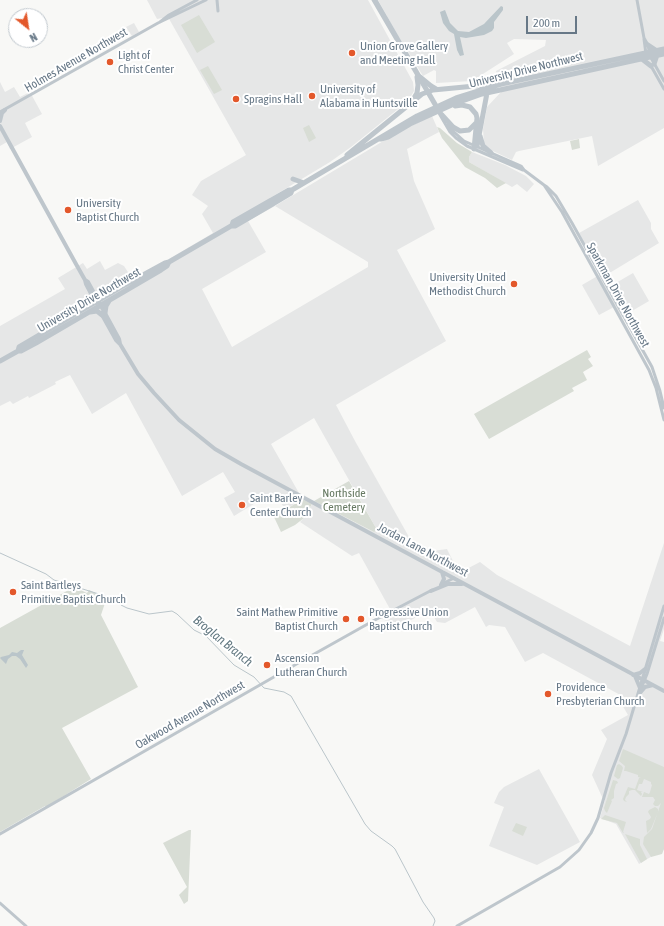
<!DOCTYPE html>
<style>
body{margin:0}
#map{position:relative;width:664px;height:926px;overflow:hidden;background:#f8f8f6;font-family:"Asap Condensed",sans-serif}
canvas{display:block}
.north{position:absolute;left:8px;top:8px;width:40px;height:40px;box-sizing:border-box;background:#fff;border:1px solid #c2c9cf;border-radius:50%;rotate:150deg;font-size:11px;font-weight:700;line-height:16px;text-align:center;color:#677887}
.north::after{content:'';display:block;margin:auto;width:14px;height:18px;background:#e3582b;clip-path:polygon(50% 0,100% 100%,50% 72%,0 100%)}
.scale{position:absolute;left:526px;top:16px;width:51px;height:18px;box-sizing:border-box;border:2px solid #677887;border-top:0;padding-left:5px;font-size:12px;line-height:14px;white-space:nowrap;color:#677887;-webkit-text-stroke:3px #fff;paint-order:stroke}
</style>
<div id="map">
<canvas width="664" height="926"></canvas>
<div class="north">N</div>
<div class="scale">200 m</div>
</div>
<script>
const g = document.querySelector('canvas').getContext('2d');
g.lineJoin = 'round';
function fillPath(path, color) { g.fillStyle = color; g.fill(path, 'evenodd'); }
const shape = rows => new Path2D(rows.map(r => 'M' + r).join(''));
function trace(path, color, width, dash) { g.strokeStyle = color; g.lineWidth = width; g.lineCap = dash ? 'butt' : 'round'; g.setLineDash(dash || []); g.stroke(path); }
function drawText(font, color, halo, rows, align = 'center') {
  g.font = font + ' "Asap Condensed",sans-serif'; g.lineWidth = 4; g.setLineDash([]); g.textBaseline = 'middle'; g.strokeStyle = halo; g.fillStyle = color; for (const [text, x, y, turn = 0] of rows) {
    g.save(); g.translate(x, y); g.rotate((+turn || 0) * Math.PI / 180); g.textAlign = isNaN(turn) ? turn : align; if (halo) g.strokeText(text, 0, 0); g.fillText(text, 0, 0); g.restore();
  }
}
fillPath(shape([
 [147,0,368,0,413,82,414,91,408,101,351,147,330,162,270,198,275,206,400,131,432,116,439,132,407,149,414,181,435,229,397,250,446,341,336,405,355,441,418,553,447,549,459,573,480,562,497,575,630,646,664,543,664,629,660,641,664,642,664,849,639,864,616,824,600,818,605,800,603,799,592,775,607,739,601,730,628,715,621,703,624,697,543,653,525,662,505,627,489,625,486,627,475,607,445,623,437,622,430,610,398,627,394,624,377,617,390,609,359,553,352,556,300,522,304,518,314,501,374,532,376,531,376,528,314,418,271,444,303,500,300,498,298,502,286,509,276,498,265,504,262,499,234,516,224,498,235,492,223,472,182,496,126,393,92,414,70,375,55,382,56,384,29,398,28,396,13,404,10,401,0,406,0,326,65,289,58,278,83,263,87,269,100,261,105,270,118,263,124,266,133,280,213,233,202,214,208,206,192,195,201,181,246,155,168,17,157,19],
 [275,206,368,262,368,267,232,347,202,289,266,252,248,221],
 [378,0,664,0,664,128,598,166,592,136,519,151,516,152,512,160,495,152,488,149,484,143,483,129,487,107,501,92,496,71,545,46,546,40,514,39,507,43,514,54,472,81,436,83,436,71,434,70,423,76,397,34],
 [134,23,139,32,132,36,126,27],
 [0,82,5,92,14,87,20,97,30,92,42,114,25,123,32,137,10,149,7,142,0,146],
 [472,152,505,165,526,176,534,184,527,192,517,184,512,187,469,162,469,157],
 [638,200,651,223,651,229,659,243,603,277,609,287,633,273,649,301,620,318,614,307,599,315,582,285,601,274,579,233],
 [539,769,580,842,537,865,489,846,504,807,494,803,499,792,504,787]
]), '#e6e7e7');
fillPath(shape([
 [199,15,215,42,197,53,181,25],
 [208,66,222,90,214,94,200,70],
 [309,125,316,138,309,142,303,128],
 [437,127,440,128,457,143,472,152,469,157,469,162,506,183,497,188,485,178,465,167,442,138],
 [579,139,580,148,572,150,570,141],
 [587,350,591,357,588,359,593,366,583,372,587,380,572,388,574,391,489,439,474,414],
 [349,481,376,528,376,531,374,532,314,501],
 [300,498,312,504,304,518,295,525,281,532,274,517,298,502],
 [74,587,87,593,89,590,108,599,105,603,101,615,138,687,62,728,91,779,46,807,45,806,0,832,0,628],
 [623,749,664,767,664,849,662,854,651,857,643,844,644,837,652,829,661,803,658,806,655,806,653,804,655,800,653,797,642,797,644,792,649,794,650,792,652,785,651,784,651,782,644,779,642,784,639,784,637,790,643,792,641,792,642,794,641,796,635,790,632,790,629,791,629,794,626,797,625,800,627,802,624,801,623,799,628,787,635,789,639,778,641,778,638,777,638,775,626,771,624,771,625,766,619,761],
 [619,764,622,766,623,768,620,778,618,779,614,776,617,765],
 [613,780,617,781,618,783,616,784,614,791,614,798,611,800,612,801,607,813,605,811,604,808],
 [655,807,658,809,658,812,651,829,647,833,646,821,650,819,651,817,648,812,649,810],
 [605,815,626,822,623,832,624,833,623,833,617,823,601,819],
 [516,823,527,827,523,836,512,831],
 [189,830,191,830,188,901,184,904,179,895,187,887,163,843],
 [625,834,640,839,640,845,647,859,641,863]
]), '#d8ddd5');
fillPath(shape([
 [501,6,503,7,503,10,494,22,494,28,492,31,484,35,466,38,460,37,464,55,460,56,457,50,454,34,449,31,443,23,440,12,445,10,450,23,458,31,469,32,484,24],
 [21,650,24,650,22,655,28,665,26,668,20,659,16,656,12,656,8,659,6,664,0,658,1,657,9,655,12,652,17,653]
]), '#bac5ca');
trace(shape([
 [0,553,46,574,54,580,118,600,121,605,127,608,149,614,172,611,177,614,194,630,206,636,234,665,254,677,264,688,284,692,291,696,365,824,371,831,392,846,395,849,423,902,434,918,435,921,433,926]
]), '#bac5ca', 1);
trace(shape([
 [217,0,218,11],
 [373,0,450,132,456,138,467,146,523,170],
 [376,0,443,116],
 [637,0,644,38,648,45,650,56,664,81],
 [160,22,169,15,197,0],
 [644,39,646,54],
 [651,66,664,89],
 [0,112,158,23,206,0],
 [448,125,454,132,464,141,521,166,524,170,544,185,547,187,556,196,572,223,652,367,660,391,664,408],
 [544,185,562,212,649,370,656,388,664,420],
 [442,584,454,578],
 [641,689,647,674,664,618],
 [0,834,300,662,373,621,432,590],
 [0,903,26,926],
 [457,926,560,867,579,850,591,833,598,818,611,773,626,734,664,606]
]), '#bec6cc', 3);
trace(shape([
 [0,121,2,113,5,110],
 [0,126,76,264,85,280,88,282,119,339,120,344],
 [85,280,86,284,96,303],
 [101,313,116,340,120,344,138,374,154,393,179,420,215,449,241,464,664,691],
 [441,585,444,579,442,572],
 [431,591,448,584,462,584],
 [633,675,640,673,645,669],
 [635,676,640,688],
 [639,694,645,687,653,685]
]), '#bec6cc', 4);
trace(shape([
 [648,45,657,51],
 [642,59,651,66],
 [654,64,657,55],
 [420,77,431,86,436,89],
 [414,98,417,93,418,85,417,77],
 [455,106,462,105,470,107,476,114,477,118,474,149],
 [442,115,453,127,460,131,469,130,476,123],
 [480,136,483,146,491,153],
 [381,139,388,137,410,124,454,104,482,94,664,54],
 [477,146,487,93],
 [347,155,422,94,433,90,496,84],
 [293,179,304,183],
 [232,225,233,222,289,190,292,190],
 [94,294,101,296,106,295],
 [90,312,97,311,102,315],
 [105,313,106,306,109,301],
 [18,351,19,347,121,287,165,263,169,262,231,226,235,226,276,202,291,193,292,190,417,116,456,98,501,84,664,49],
 [0,361,18,351,21,351,36,343,161,270,167,266,169,262]
]), '#bec6cc', 5);
for (const [x, y, r, color] of [
 [352,53,4,"#e3582b"],
 [110,62,4,"#e3582b"],
 [312,96,4,"#e3582b"],
 [236,99,4,"#e3582b"],
 [68,210,4,"#e3582b"],
 [514,284,4,"#e3582b"],
 [242,505,4,"#e3582b"],
 [13,592,4,"#e3582b"],
 [346,619,4,"#e3582b"],
 [361,619,4,"#e3582b"],
 [267,665,4,"#e3582b"],
 [548,694,4,"#e3582b"]
]) { const dot = new Path2D(); dot.arc(x, y, r, 0, 2 * Math.PI); g.fillStyle = color; g.fill(dot); trace(dot, '#fff', 1.5); }
drawText('12px', '#677887', '#fff', [
 ["Union Grove Gallery",360,46],
 ["and Meeting Hall",360,60],
 ["Light of",118,55],
 ["Christ Center",118,69],
 ["University of",320,89],
 ["Alabama in Huntsville",320,103],
 ["Spragins Hall",244,99],
 ["University",76,203],
 ["Baptist Church",76,217],
 ["University United",506,277,"right"],
 ["Methodist Church",506,291,"right"],
 ["Saint Barley",250,498],
 ["Center Church",250,512],
 ["Saint Bartleys",21,585],
 ["Primitive Baptist Church",21,599],
 ["Saint Mathew Primitive",338,612,"right"],
 ["Baptist Church",338,626,"right"],
 ["Progressive Union",369,612],
 ["Baptist Church",369,626],
 ["Ascension",275,658],
 ["Lutheran Church",275,672],
 ["Providence",556,687],
 ["Presbyterian Church",556,701]
], 'left');
drawText('12px', '#677887', '#fff', [
 ["Holmes Avenue Northwest",76,60,-30],
 ["University Drive Northwest",526,70,-14],
 ["Sparkman Drive Northwest",618,295,61],
 ["University Drive Northwest",89,300,-30],
 ["Jordan Lane Northwest",423,550,28],
 ["Oakwood Avenue Northwest",190,715,-30]
]);
drawText('12px', '#667962', '#fff', [
 ["Northside",344,493],
 ["Cemetery",344,507]
]);
drawText('italic 13px', '#637982', '#fff', [
 ["Broglan Branch",223,641,39]
]);
</script>
